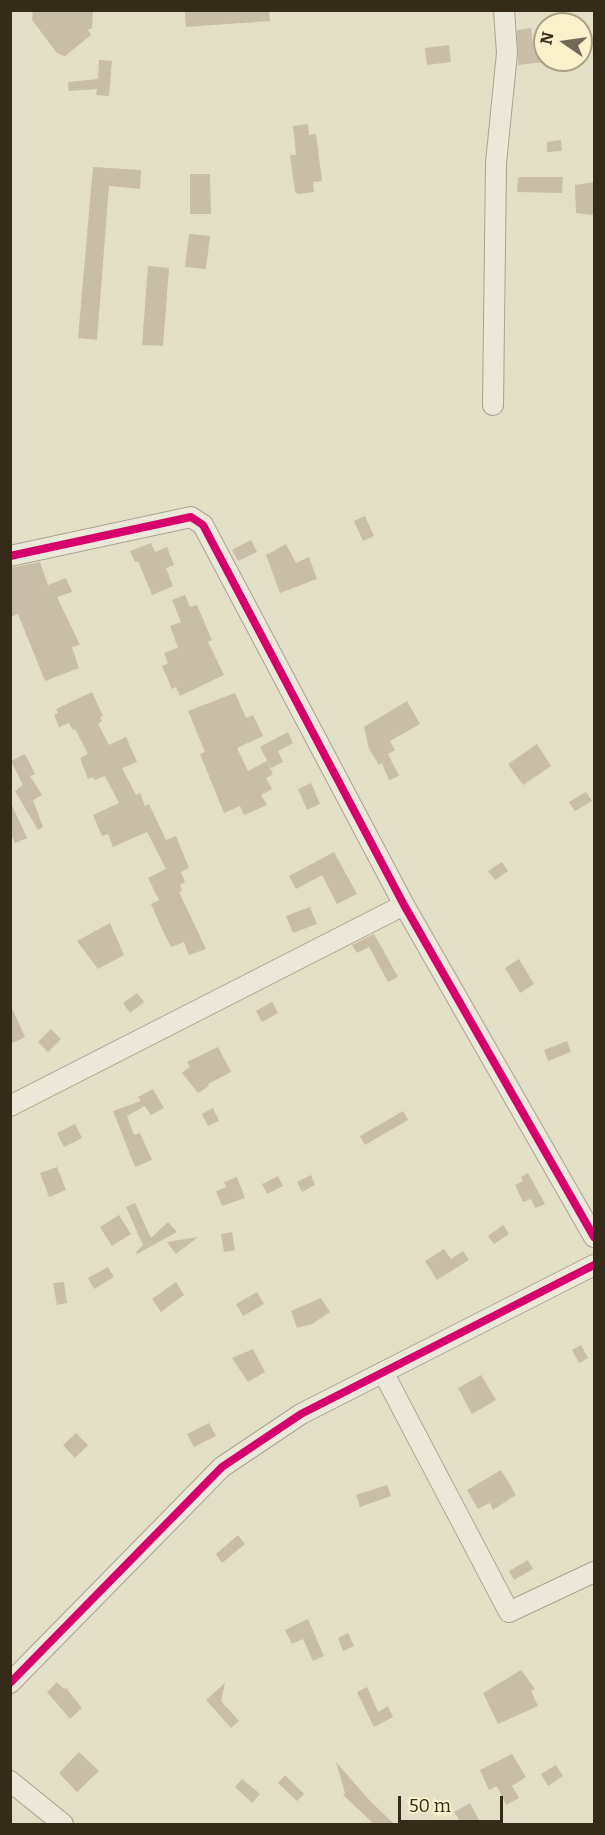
<!DOCTYPE html>
<style>
body{margin:0}
#map{position:relative;width:605px;height:1835px;overflow:hidden;background:#e3dfc6;font-family:Bitter,serif}
canvas{display:block}
.frame{position:absolute;inset:0;border:12px solid #352b19;pointer-events:none}
.north{position:absolute;left:533px;top:12px;width:60px;height:60px;box-sizing:border-box;background:#f8f1c9;border:2px solid #aaa283;border-radius:50%;rotate:283deg;font-size:16px;font-weight:700;line-height:24px;text-align:center;color:#352b19}
.north::after{content:'';display:block;margin:auto;width:21px;height:27px;background:#726a56;clip-path:polygon(50% 0,100% 100%,50% 72%,0 100%)}
.scale{position:absolute;left:398px;top:1796px;width:105px;height:27px;box-sizing:border-box;border:3px solid #352b19;border-top:0;padding-left:8px;font-size:18px;line-height:21px;white-space:nowrap;color:#352b19;-webkit-text-stroke:4px #f8f1c9;paint-order:stroke}
</style>
<div id="map">
<canvas width="605" height="1835"></canvas>
<div class="frame"></div>
<div class="north">N</div>
<div class="scale">50 m</div>
</div>
<script>
const g = document.querySelector('canvas').getContext('2d');
g.lineJoin = 'round';
function fillPath(path, color) { g.fillStyle = color; g.fill(path, 'evenodd'); }
const shape = rows => new Path2D(rows.map(r => 'M' + r).join(''));
function trace(path, color, width, dash) { g.strokeStyle = color; g.lineWidth = width; g.lineCap = dash ? 'butt' : 'round'; g.setLineDash(dash || []); g.stroke(path); }
fillPath(shape([
 [33,10,93,10,92,28,88,30,91,35,65,56,57,53,32,20],
 [211,10,269,10,270,21,186,27,185,12],
 [531,28,534,52,545,50,545,62,518,65,517,30],
 [449,45,451,62,427,65,425,48],
 [99,60,112,61,109,96,96,95,97,89,69,91,68,82,98,79],
 [308,124,309,135,316,134,322,181,313,182,314,192,299,194,295,192,290,155,296,155,293,126],
 [561,140,562,151,547,152,547,142],
 [93,167,141,170,140,189,109,186,97,340,78,338],
 [190,174,210,174,211,214,190,214],
 [518,177,563,177,562,193,517,192],
 [594,182,594,215,576,213,575,185],
 [189,234,210,236,206,269,185,267],
 [148,266,169,268,163,346,142,345],
 [365,516,374,536,363,541,354,521],
 [251,540,257,552,238,561,232,550],
 [151,543,155,552,167,547,174,565,166,568,173,586,152,595,138,561,135,562,130,551],
 [286,544,296,563,309,557,317,579,280,593,266,555],
 [40,562,48,585,66,578,72,592,57,597,80,645,72,647,79,668,45,681,18,614,10,617,10,568],
 [185,595,190,607,197,605,212,640,208,642,224,675,180,696,176,687,172,689,162,666,168,663,164,653,178,648,170,626,181,622,172,600],
 [92,692,103,716,100,717,102,721,98,724,109,745,126,737,137,762,122,768,136,795,140,793,145,806,149,804,166,840,176,836,189,868,181,872,185,882,180,885,182,891,179,892,206,949,189,955,184,942,171,947,162,929,151,904,159,900,148,878,166,869,147,832,113,847,108,834,102,836,93,815,119,803,105,776,94,780,93,777,88,779,80,758,88,754,75,729,73,730,69,723,59,727,54,715,58,713,56,709],
 [235,693,246,718,253,715,263,736,237,748,248,771,267,761,273,774,266,778,272,789,261,795,267,805,244,815,240,806,224,813,200,754,205,752,188,711],
 [407,701,420,724,390,741,395,750,388,754,399,776,389,780,382,763,379,765,369,749,364,727],
 [288,732,293,743,278,751,283,762,271,768,260,747],
 [537,744,551,766,523,785,508,764],
 [25,754,35,774,30,776,42,795,33,800,43,827,38,830,15,791,23,785,11,761],
 [311,783,320,804,307,810,298,789],
 [586,792,592,801,575,811,569,802],
 [10,801,27,838,15,843,10,831],
 [334,852,357,894,337,904,322,875,296,889,289,876],
 [502,862,508,871,495,880,488,871],
 [310,907,317,924,293,933,286,916],
 [110,923,124,955,98,969,77,941],
 [374,934,398,977,388,982,369,947,357,953,352,945],
 [519,959,534,984,520,993,505,968],
 [137,993,144,1002,130,1013,123,1003],
 [272,1002,278,1013,262,1022,256,1011],
 [10,1004,25,1037,10,1044],
 [51,1029,61,1039,48,1052,38,1042],
 [567,1041,571,1052,548,1061,544,1050],
 [218,1047,231,1072,208,1084,209,1086,198,1093,182,1073,190,1067,187,1062],
 [153,1089,164,1108,151,1115,145,1106,127,1116,134,1135,140,1133,152,1160,135,1167,113,1111,141,1101,138,1097],
 [213,1108,219,1121,208,1126,202,1114],
 [403,1111,408,1120,365,1145,360,1136],
 [75,1124,82,1138,64,1147,57,1133],
 [57,1167,66,1190,49,1197,40,1173],
 [528,1173,545,1204,535,1208,531,1199,523,1202,515,1185,523,1181,521,1177],
 [311,1175,315,1185,302,1192,297,1182],
 [278,1176,283,1186,267,1194,262,1184],
 [237,1177,245,1198,222,1206,216,1191,226,1187,224,1182],
 [135,1203,151,1238,168,1222,177,1232,137,1254,136,1252,143,1245,126,1207],
 [119,1215,131,1234,112,1246,100,1227],
 [503,1225,509,1234,494,1244,488,1236],
 [232,1232,235,1250,224,1252,221,1234],
 [198,1237,176,1254,167,1242],
 [444,1249,451,1259,463,1251,469,1260,437,1280,425,1261],
 [108,1267,114,1277,94,1289,88,1278],
 [64,1282,67,1303,57,1305,53,1283],
 [176,1282,184,1295,161,1312,152,1299],
 [257,1292,264,1304,243,1316,236,1304],
 [321,1298,330,1312,312,1324,297,1328,291,1311],
 [581,1345,588,1358,579,1363,572,1350],
 [253,1349,265,1372,248,1382,232,1358],
 [481,1375,496,1400,472,1414,458,1388],
 [209,1423,216,1436,194,1447,187,1434],
 [76,1433,88,1445,75,1458,63,1445],
 [501,1470,516,1495,493,1510,490,1503,478,1509,467,1490],
 [387,1485,391,1496,360,1507,356,1495],
 [238,1535,245,1544,222,1563,216,1554],
 [528,1560,533,1569,514,1580,509,1571],
 [308,1619,324,1656,313,1661,303,1639,292,1644,285,1630],
 [348,1633,354,1646,343,1651,338,1638],
 [521,1670,535,1689,531,1691,538,1706,498,1724,483,1693],
 [57,1682,64,1689,66,1688,82,1708,70,1719,47,1692],
 [225,1683,221,1701,239,1721,231,1728,206,1700],
 [367,1687,378,1712,388,1706,393,1717,374,1727,357,1692],
 [79,1752,99,1771,77,1792,59,1773],
 [512,1754,526,1777,512,1786,519,1798,506,1805,497,1786,489,1790,480,1770],
 [336,1762,370,1801,394,1824,374,1824,343,1795,345,1793],
 [556,1765,563,1776,548,1786,541,1774],
 [285,1775,304,1794,297,1801,278,1783],
 [242,1779,260,1794,252,1803,235,1787],
 [470,1803,481,1824,462,1824,454,1812]
]), '#c8bda7');
const minor = shape([
 [493,405,496,163,507,53,504,10],
 [10,556,191,517,203,525,404,905,594,1237],
 [10,1106,404,905],
 [383,1372,509,1612,594,1572],
 [10,1683,222,1467,301,1414,594,1265],
 [10,1781,63,1824]
]);
trace(minor, '#a8a290', 22);
trace(minor, '#ebe8d9', 20);
trace(shape([
 [10,556,191,517,203,525,404,905,594,1237],
 [10,1683,222,1467,301,1414,594,1265]
]), '#d6006c', 8);
</script>
